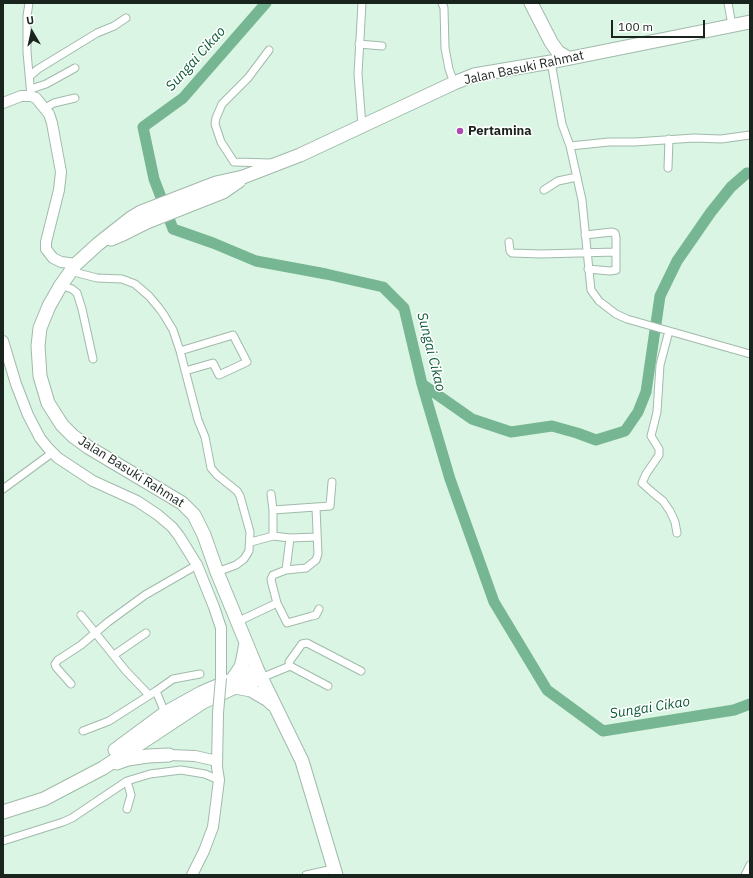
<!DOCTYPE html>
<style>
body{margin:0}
#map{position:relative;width:753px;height:878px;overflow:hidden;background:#daf5e4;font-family:"IBM Plex Sans",sans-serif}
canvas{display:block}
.frame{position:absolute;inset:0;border:4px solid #1a241e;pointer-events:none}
.north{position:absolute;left:12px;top:12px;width:40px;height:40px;-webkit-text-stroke:3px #fff;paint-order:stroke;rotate:351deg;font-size:11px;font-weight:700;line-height:16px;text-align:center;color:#1a241e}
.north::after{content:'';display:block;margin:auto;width:14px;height:18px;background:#1a241e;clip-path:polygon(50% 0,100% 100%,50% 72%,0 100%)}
.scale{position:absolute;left:611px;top:20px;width:94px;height:18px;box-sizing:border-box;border:2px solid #1a241e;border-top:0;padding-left:5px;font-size:12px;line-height:14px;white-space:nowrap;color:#1a241e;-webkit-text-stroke:3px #fff;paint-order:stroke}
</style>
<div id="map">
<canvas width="753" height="878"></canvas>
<div class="frame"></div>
<div class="north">U</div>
<div class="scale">100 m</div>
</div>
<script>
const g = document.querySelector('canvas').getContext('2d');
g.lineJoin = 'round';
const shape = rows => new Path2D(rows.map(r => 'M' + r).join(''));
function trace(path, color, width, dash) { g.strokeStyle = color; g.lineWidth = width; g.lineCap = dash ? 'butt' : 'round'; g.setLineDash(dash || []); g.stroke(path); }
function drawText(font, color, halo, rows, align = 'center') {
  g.font = font + ' "IBM Plex Sans",sans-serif'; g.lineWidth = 3; g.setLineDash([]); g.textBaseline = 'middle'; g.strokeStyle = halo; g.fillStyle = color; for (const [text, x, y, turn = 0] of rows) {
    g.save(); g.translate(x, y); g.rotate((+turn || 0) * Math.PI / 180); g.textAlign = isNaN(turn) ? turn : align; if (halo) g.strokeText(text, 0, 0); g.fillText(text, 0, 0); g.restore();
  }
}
trace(shape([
 [266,3,183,98,143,127,154,179,173,229,213,243,256,261,326,274,383,287,404,308,422,384,450,479,494,602,547,690,603,731,734,710,750,704],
 [422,384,472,419,511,432,552,426,577,433,596,440,625,431,638,412,646,392,660,296,677,261,711,212,731,187,747,173,750,173]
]), '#77b692', 11);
const street = shape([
 [29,3,27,16,27,52,31,96],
 [362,3,358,74,362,126],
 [442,3,444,8,445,48,449,69,454,83],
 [728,3,732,25],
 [359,44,382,46],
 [269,50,248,78,222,104,216,118,215,124,221,142,234,162,271,163],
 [551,62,562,124,570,146,609,142,635,142,694,138,721,139,750,135],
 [30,76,38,69,97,33,114,26,126,18],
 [31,89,46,84,75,68],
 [45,108,54,103,75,98],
 [570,146,582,200,591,290,599,301,616,314,627,319,750,354],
 [668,168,669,139],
 [544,190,558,181,577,177],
 [585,235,612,232,615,233,616,238,616,270,610,271,588,269],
 [509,242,510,251,512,253,541,254,616,252],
 [70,271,97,278,122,279,135,284,149,296,159,308,164,315,173,330,180,351,198,420,205,437,211,468,217,475,237,491,240,496,250,532,249,551,244,559,236,565,217,572],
 [61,285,72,289,77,293,82,309,93,359],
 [669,331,660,365,657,412,651,436,659,449,659,455,646,474,642,483,652,492,663,501,670,511,675,522,677,533],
 [180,351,233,335,247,362,219,375,213,363,185,371],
 [3,489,52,453],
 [271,494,273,510],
 [273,536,290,538,317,537],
 [251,542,273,536,273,510,330,506,332,482],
 [286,570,290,538],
 [277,603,272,584,271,579,273,575,286,570,306,568,316,560,318,554,316,508],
 [81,615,126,671,149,695],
 [237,622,277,603,287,623,312,616,316,615,319,609],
 [114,655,146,633],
 [290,666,289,662,302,644,307,643,361,671],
 [261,678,290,666,328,686],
 [71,684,56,667,55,664,58,660,81,645,108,622,145,595,197,565],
 [156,691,173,679,200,674],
 [83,731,109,721,156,691,165,713],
 [127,781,131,795,127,809],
 [3,841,63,822,72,818,127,781,150,774,181,770,205,774,219,780],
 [306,875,333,869],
 [745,875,750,865]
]);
const secondary = shape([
 [3,103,21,96,31,96,36,98,49,114,52,123,61,172,59,190,46,242,46,249,53,258,61,262,76,264],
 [3,341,16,384,28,415,40,438,48,448,58,458,93,481,137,501,158,515,172,527,179,536,197,565,214,607,221,628,221,678],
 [169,755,195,756,217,761],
 [192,875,204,851,213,827,219,780,217,767,218,713]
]);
const highway = shape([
 [531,3,551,42,558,52,568,58],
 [111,239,123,234,147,222,223,192,239,181],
 [232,680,241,667,243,659,246,643],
 [235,687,251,690,268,700,272,704],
 [115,750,165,713,201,693,257,669],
 [117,763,128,759,148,756,169,755],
 [3,812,44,799,103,768,203,702,235,687,261,678],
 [336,875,302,761,257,669,217,572,204,535,194,515,182,503,88,447,73,436,62,425,48,403,40,376,38,346,40,328,49,306,61,285,76,264,98,244,131,218,141,212,216,183,243,177,300,155,454,83,474,75,551,62,750,22]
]);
trace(street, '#a1baab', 9);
trace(secondary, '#a1baab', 12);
trace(highway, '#a1baab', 15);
trace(street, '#fff', 7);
trace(secondary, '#fff', 10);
trace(highway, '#fff', 13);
const secondaryBridge = shape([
 [218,713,221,678]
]);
trace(secondaryBridge, '#a1baab', 12, []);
trace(secondaryBridge, '#fff', 10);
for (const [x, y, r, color] of [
 [460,131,4,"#ac4ab1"]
]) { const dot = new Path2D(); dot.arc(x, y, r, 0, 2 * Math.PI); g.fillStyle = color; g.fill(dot); trace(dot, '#fff', 1.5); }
drawText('13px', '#1a241e', '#fff', [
 ["Jalan Basuki Rahmat",524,68,-12],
 ["Jalan Basuki Rahmat",131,472,32]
]);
drawText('bold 13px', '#1a241e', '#fff', [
 ["Pertamina",468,131]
], 'left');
drawText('italic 14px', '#0d5a39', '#fff', [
 ["Sungai Cikao",196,59,-48],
 ["Sungai Cikao",431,352,76],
 ["Sungai Cikao",650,708,-9]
]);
</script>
